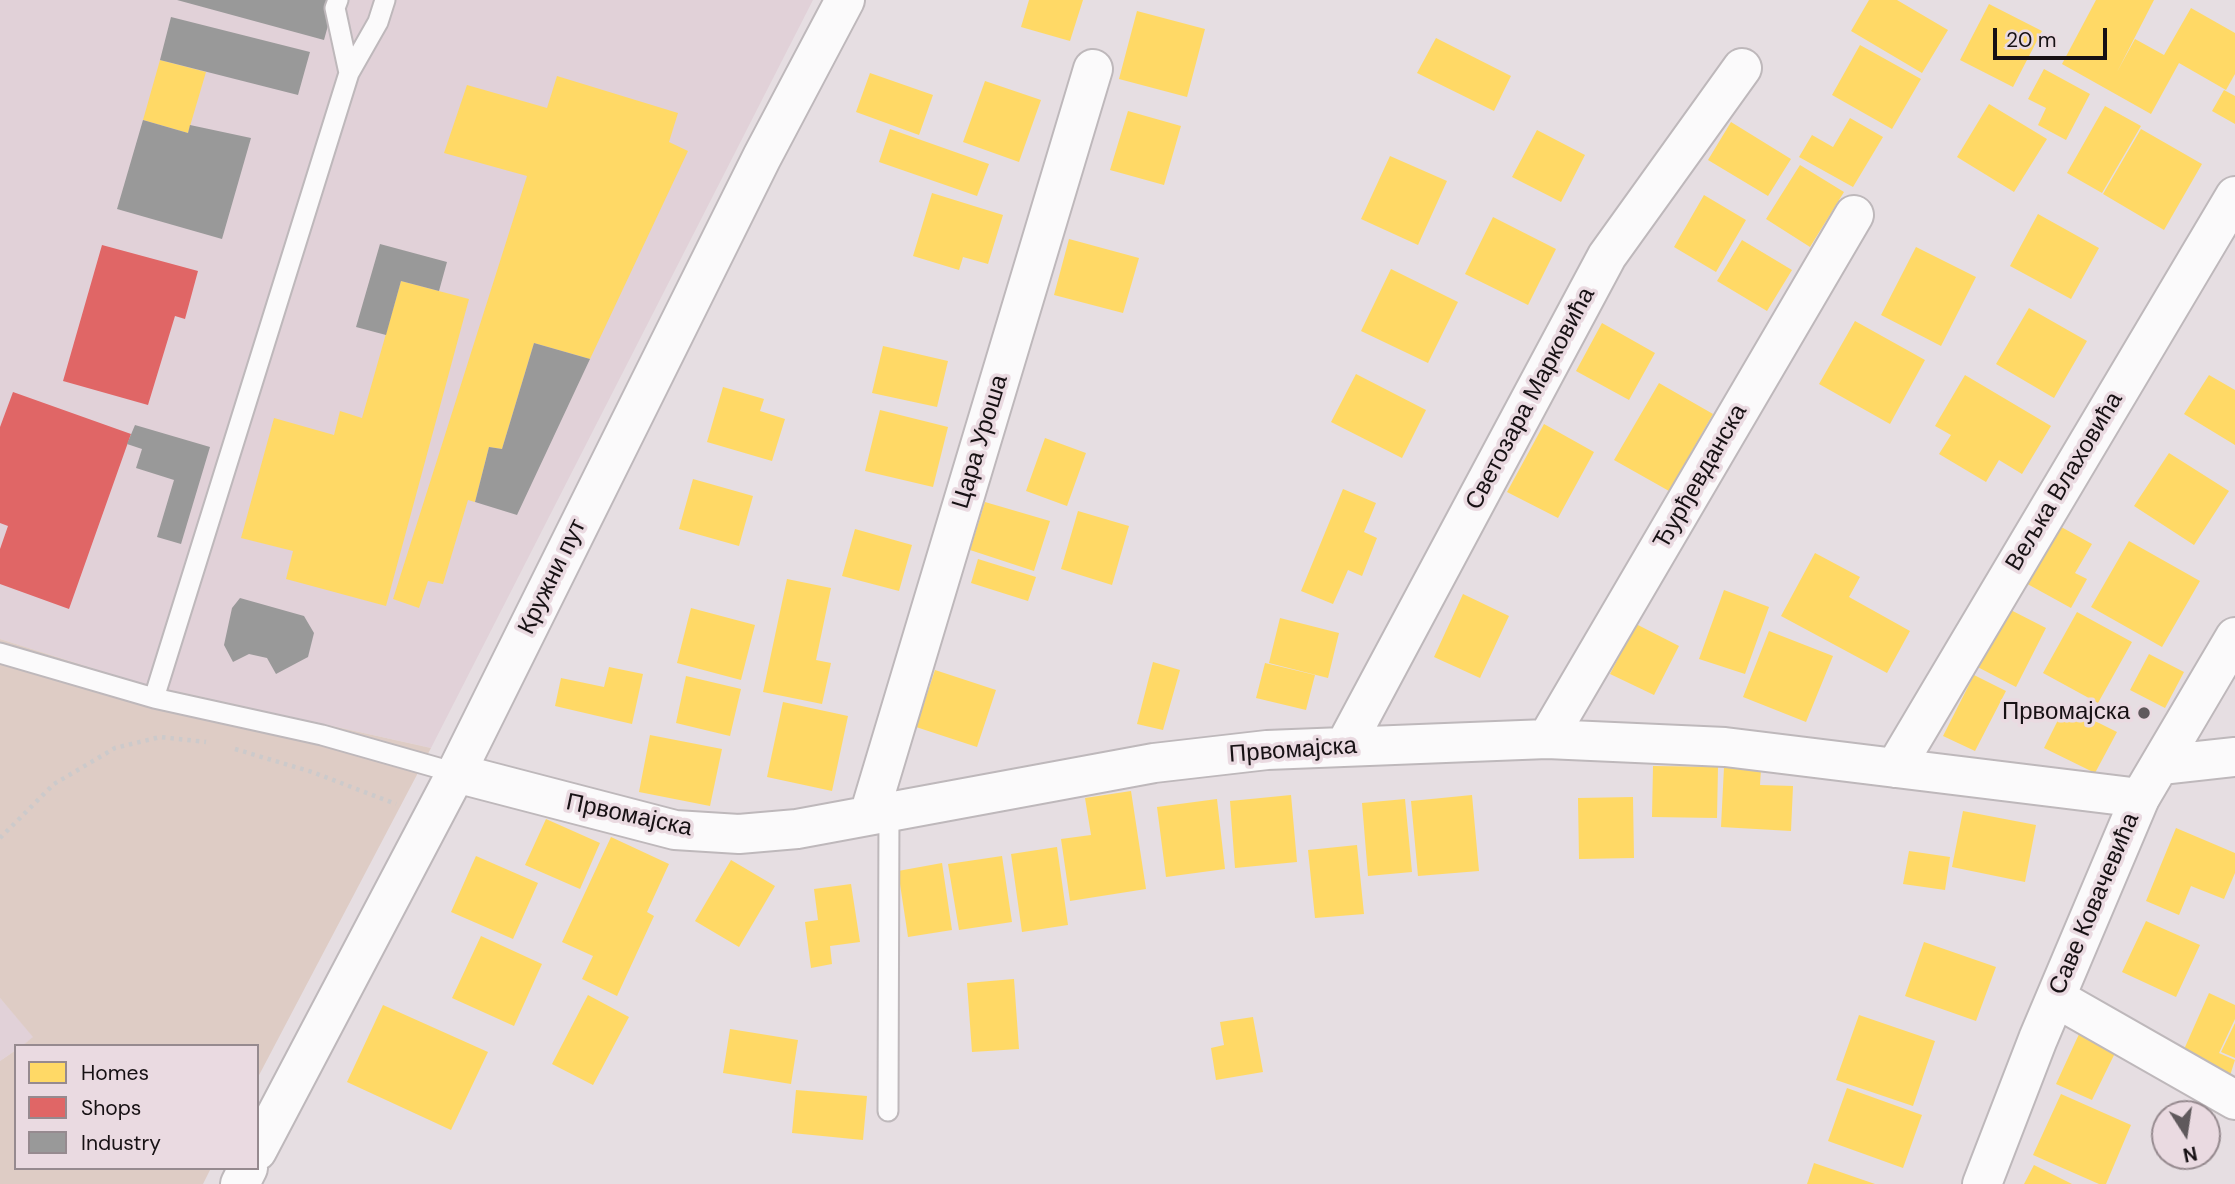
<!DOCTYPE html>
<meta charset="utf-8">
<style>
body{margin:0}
#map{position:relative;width:2235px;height:1184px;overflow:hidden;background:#e6dee2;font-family:"DM Sans",sans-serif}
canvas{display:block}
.legend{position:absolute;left:14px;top:1044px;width:245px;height:126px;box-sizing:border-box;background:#eadae1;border:2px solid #968a8f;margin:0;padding:9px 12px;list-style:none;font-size:21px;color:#171114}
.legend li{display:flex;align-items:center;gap:14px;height:35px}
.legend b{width:35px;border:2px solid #968a8f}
.north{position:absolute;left:2151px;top:1100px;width:70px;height:70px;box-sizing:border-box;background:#eadae1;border:2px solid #968a8f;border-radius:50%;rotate:168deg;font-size:19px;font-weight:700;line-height:28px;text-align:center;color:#171114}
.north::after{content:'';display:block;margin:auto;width:24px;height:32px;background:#5f595c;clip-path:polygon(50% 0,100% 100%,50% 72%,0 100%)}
.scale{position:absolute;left:1993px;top:28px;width:114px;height:32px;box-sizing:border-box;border:4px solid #171114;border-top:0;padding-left:9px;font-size:21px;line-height:24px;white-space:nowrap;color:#171114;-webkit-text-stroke:5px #eadae1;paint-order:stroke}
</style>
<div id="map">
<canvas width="2235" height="1184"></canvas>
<ul class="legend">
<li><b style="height:19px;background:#ffd966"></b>Homes</li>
<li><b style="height:19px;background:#e06666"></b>Shops</li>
<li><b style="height:19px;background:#999"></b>Industry</li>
</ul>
<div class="north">N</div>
<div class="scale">20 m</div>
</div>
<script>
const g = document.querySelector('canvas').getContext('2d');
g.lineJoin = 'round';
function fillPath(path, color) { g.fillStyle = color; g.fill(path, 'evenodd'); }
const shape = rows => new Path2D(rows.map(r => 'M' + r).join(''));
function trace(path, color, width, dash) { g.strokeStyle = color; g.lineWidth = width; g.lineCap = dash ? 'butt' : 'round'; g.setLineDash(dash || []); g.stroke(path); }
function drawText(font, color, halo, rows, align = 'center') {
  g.font = font + ' "DM Sans",sans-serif'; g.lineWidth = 7; g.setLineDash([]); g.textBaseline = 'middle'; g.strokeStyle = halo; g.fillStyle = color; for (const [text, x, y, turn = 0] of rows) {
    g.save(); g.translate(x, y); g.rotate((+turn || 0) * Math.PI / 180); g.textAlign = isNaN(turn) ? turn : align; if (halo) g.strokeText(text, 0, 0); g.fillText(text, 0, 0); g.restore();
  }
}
fillPath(shape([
 [0,0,813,0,431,748,139,683,0,639],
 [0,998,34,1037,22,1046,16,1046,16,1050,0,1061]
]), '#e1d1d8');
fillPath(shape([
 [0,639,139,683,431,748,257,1079,257,1046,22,1046,33,1037,0,998],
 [16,1050,16,1168,211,1168,203,1184,0,1184,0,1061]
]), '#deccc5');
fillPath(shape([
 [1029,0,1083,0,1070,41,1021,27],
 [1869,0,1897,0,1948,30,1922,73,1851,31],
 [2096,0,2154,0,2117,72,2135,39,2164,55,2191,8,2235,33,2235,74,2226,90,2179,63,2151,114,2062,64],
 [1989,4,2042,31,2013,87,1960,60],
 [1137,11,1205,29,1187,97,1119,79],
 [1436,38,1511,76,1494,111,1417,73],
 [1860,45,1921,79,1892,129,1832,95],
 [160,60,206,72,188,133,143,120],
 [2044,69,2090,94,2066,140,2038,125,2046,108,2028,99],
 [870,73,933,95,919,135,856,112],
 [557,76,678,113,669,142,688,151,590,359,534,343,502,449,489,447,475,502,468,500,443,584,428,581,419,608,393,599,527,176,444,153,467,85,547,108],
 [985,81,1041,100,1019,162,963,142],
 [2224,90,2235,96,2235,124,2212,111],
 [1989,104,2047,139,2014,192,1957,157],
 [2105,106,2141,126,2102,193,2067,173],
 [1128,111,1181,126,1164,185,1110,170],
 [1850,118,1883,137,1853,187,1799,157,1812,135,1833,147],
 [1731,122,1791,159,1768,196,1708,160],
 [890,129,989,164,977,196,879,162],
 [2141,129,2202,164,2164,230,2103,194],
 [1537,130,1585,155,1561,202,1512,177],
 [1390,156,1447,181,1418,245,1361,219],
 [1800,165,1844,192,1810,247,1766,219],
 [932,193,1003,215,988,264,963,257,959,270,913,256],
 [1704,195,1746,220,1716,272,1674,247],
 [2038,214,2099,248,2071,299,2010,266],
 [1493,217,1556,249,1528,305,1465,274],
 [1069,239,1139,258,1123,313,1054,295],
 [1742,240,1792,270,1767,311,1717,281],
 [1916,247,1976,277,1941,346,1881,315],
 [1391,269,1458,302,1428,363,1361,331],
 [401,281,469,299,386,606,286,579,293,551,241,538,274,418,334,435,340,411,362,418],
 [2029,308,2087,341,2054,398,1996,364],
 [1855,321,1925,360,1890,424,1819,384],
 [1602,323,1655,353,1629,400,1576,371],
 [883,346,948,361,937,407,872,393],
 [1356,374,1426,410,1402,458,1331,422],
 [1965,375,2051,426,2022,474,1999,460,1986,482,1939,454,1951,435,1935,426],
 [2209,375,2235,390,2235,445,2184,414],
 [1659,383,1713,414,1669,491,1614,460],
 [723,387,764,399,760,411,785,419,772,461,707,442],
 [880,410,948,427,933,487,865,471],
 [1544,424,1594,452,1558,518,1507,492],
 [1045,438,1086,453,1067,506,1026,491],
 [2169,453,2229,491,2194,545,2134,506],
 [693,479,753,496,739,546,679,529],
 [1343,489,1376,503,1364,532,1377,538,1362,576,1348,570,1333,604,1301,591],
 [985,502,1050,521,1034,571,970,550],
 [1078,511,1129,526,1112,585,1061,569],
 [2054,523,2092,544,2075,573,2087,579,2071,608,2022,581],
 [855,529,912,545,899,591,842,576],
 [2129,541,2200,581,2162,647,2091,607],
 [1815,553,1860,577,1849,597,1910,631,1887,673,1781,616],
 [978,559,1036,577,1028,601,971,583],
 [787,579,831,588,816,660,831,663,822,704,763,692],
 [1724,590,1769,607,1745,674,1699,659],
 [1463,594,1509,616,1480,678,1434,657],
 [1999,604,2046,628,2016,687,1968,662],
 [691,608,755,625,741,680,677,663],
 [2077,612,2132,642,2098,703,2043,673],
 [1280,618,1339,633,1328,678,1269,663],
 [1636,624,1679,646,1654,695,1610,674],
 [1769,631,1833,656,1806,722,1743,697],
 [2149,654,2184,672,2165,708,2130,690],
 [1153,662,1180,670,1163,730,1137,724],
 [1265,663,1315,675,1306,710,1256,698],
 [609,667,643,674,632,724,555,706,561,678,604,687],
 [935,670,996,690,977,747,916,727],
 [1974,675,2006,691,1975,751,1943,736],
 [686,676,741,689,730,736,676,723],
 [783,702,848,716,832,791,767,777],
 [2065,706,2117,732,2095,773,2044,748],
 [650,735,722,749,710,806,639,792],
 [1653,766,1718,767,1717,818,1652,817],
 [1724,767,1761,769,1760,785,1793,786,1791,831,1721,827],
 [1131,791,1146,889,1070,901,1061,839,1091,835,1085,798],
 [1291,795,1297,862,1235,868,1230,801],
 [1472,795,1479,871,1418,876,1411,801],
 [1633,797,1634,858,1579,859,1578,798],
 [1217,799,1225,869,1166,877,1157,807],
 [1405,799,1412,872,1368,876,1362,803],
 [1963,811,2036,825,2025,882,1952,867],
 [546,819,600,843,580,889,525,865],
 [2176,828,2235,853,2235,873,2224,899,2191,886,2179,915,2146,901],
 [611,837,669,864,647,912,654,916,617,996,582,979,593,956,562,942],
 [1357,845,1364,914,1315,918,1308,850],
 [1057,847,1068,925,1022,932,1011,854],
 [1909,851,1950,857,1945,890,1903,884],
 [476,856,538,883,513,939,451,912],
 [1002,856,1012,922,959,930,948,864],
 [731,860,775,886,739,947,695,921],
 [942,863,952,930,908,937,898,871],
 [851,884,860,942,830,946,832,964,811,968,805,922,818,920,814,889],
 [2146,921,2200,945,2176,997,2122,972],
 [481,936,542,964,514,1026,452,998],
 [1924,942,1996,967,1976,1021,1905,996],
 [1014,979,1019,1049,972,1052,967,983],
 [2209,993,2235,1005,2235,1019,2219,1053,2235,1060,2227,1085,2178,1063],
 [588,995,629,1017,593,1085,552,1064],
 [383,1005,488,1052,451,1130,347,1082],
 [1859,1015,1935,1041,1913,1106,1836,1080],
 [1253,1017,1263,1072,1216,1080,1211,1048,1224,1045,1220,1022],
 [2235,1023,2235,1058,2221,1052],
 [730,1029,798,1040,791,1084,723,1073],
 [2080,1032,2117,1049,2092,1100,2056,1084],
 [1847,1088,1922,1115,1903,1168,1828,1141],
 [796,1090,867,1096,863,1140,792,1133],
 [2061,1094,2131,1125,2106,1184,2099,1184,2033,1155],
 [1814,1163,1875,1184,1807,1184],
 [2034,1165,2072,1184,2024,1184]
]), '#ffd966');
fillPath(shape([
 [102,245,198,271,185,319,175,316,148,405,63,381],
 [13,392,131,434,69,609,0,584,0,549,8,526,0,523,0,427]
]), '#e06666');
fillPath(shape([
 [177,0,335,0,324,40],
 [171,17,310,52,298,95,160,60],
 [143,120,188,133,190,125,251,138,222,239,117,209],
 [380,244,447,262,439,291,401,281,386,335,356,327],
 [534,343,590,359,517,515,475,502,489,447,502,449],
 [135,425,210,447,181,544,157,537,174,480,136,468,142,449,127,444],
 [240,598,304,616,314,633,308,657,276,674,267,658,249,654,233,662,224,645,232,608]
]), '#999');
const service = shape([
 [349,73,378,22,385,0],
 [0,653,154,698,322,735,456,773],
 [154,698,349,73,335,8,338,0],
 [888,1111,889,810]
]);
const minor = shape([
 [1547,739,1854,215],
 [1345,746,1607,256,1742,68],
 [1895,768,2235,196],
 [456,773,675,830,739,834,797,829,1154,763,1267,750,1547,739,1725,747,2140,798],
 [869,815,1093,69],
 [2056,998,2235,1100]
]);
const tertiary = shape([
 [2161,765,2235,757],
 [1982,1184,2038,1039,2140,798,2235,637]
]);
const secondary = shape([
 [257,1151,456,773,762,157,845,0],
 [240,1184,248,1168]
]);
trace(service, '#beb8bb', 23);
trace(minor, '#beb8bb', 42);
trace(tertiary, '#beb8bb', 42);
trace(secondary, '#beb8bb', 42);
trace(shape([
 [235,749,312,772,396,804],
 [0,838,54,784,115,748,160,737,206,742]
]), '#cccacb', 4.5, [3.5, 5]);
trace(service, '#fbfafb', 19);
trace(minor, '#fbfafb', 38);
trace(tertiary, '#fbfafb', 38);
trace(secondary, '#fbfafb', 38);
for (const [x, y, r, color] of [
 [2144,713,7,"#5f595c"]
]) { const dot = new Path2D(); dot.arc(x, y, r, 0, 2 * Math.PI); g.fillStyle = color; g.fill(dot); trace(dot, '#eadae1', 2.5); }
drawText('24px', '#171114', '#eadae1', [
 ["Светозара Марковића",1531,399,-62],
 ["Цара Уроша",981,442,-73],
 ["Ђурђевданска",1701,477,-60],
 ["Вељка Влаховића",2065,482,-59],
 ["Кружни пут",553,577,-64],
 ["Првомајска",1293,751,-4],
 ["Првомајска",629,816,12],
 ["Саве Ковачевића",2095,904,-67]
]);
drawText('24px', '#171114', '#eadae1', [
 ["Првомајска",2130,713]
], 'right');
</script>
